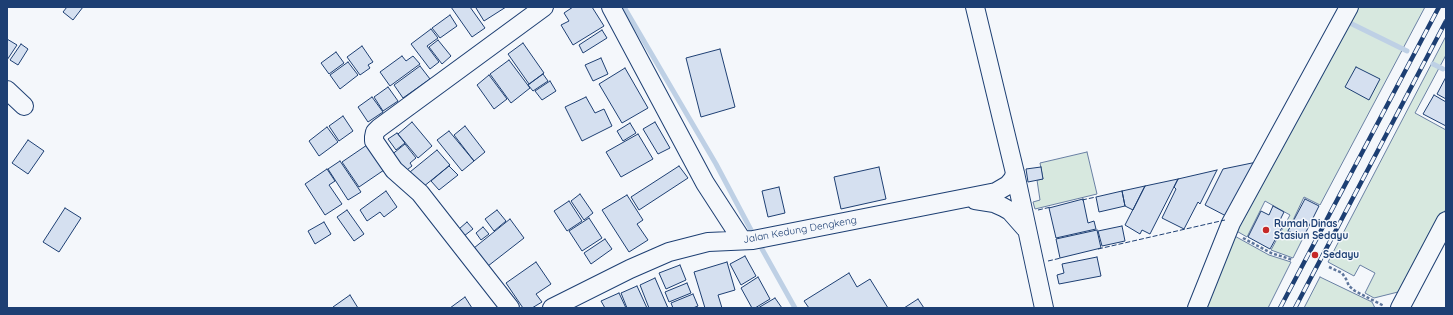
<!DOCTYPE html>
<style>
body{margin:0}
#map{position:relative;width:1453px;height:315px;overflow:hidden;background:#f4f7fb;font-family:Quicksand,sans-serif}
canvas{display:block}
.frame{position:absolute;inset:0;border:8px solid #1d3f73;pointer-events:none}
</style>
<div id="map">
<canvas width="1453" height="315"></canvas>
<div class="frame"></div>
</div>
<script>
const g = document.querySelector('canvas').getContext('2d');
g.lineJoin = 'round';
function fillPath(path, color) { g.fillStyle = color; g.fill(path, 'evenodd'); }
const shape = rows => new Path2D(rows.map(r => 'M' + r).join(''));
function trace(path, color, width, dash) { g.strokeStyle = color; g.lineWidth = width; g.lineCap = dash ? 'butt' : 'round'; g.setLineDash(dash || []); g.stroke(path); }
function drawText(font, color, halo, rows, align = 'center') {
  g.font = font + ' Quicksand,sans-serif'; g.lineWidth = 3; g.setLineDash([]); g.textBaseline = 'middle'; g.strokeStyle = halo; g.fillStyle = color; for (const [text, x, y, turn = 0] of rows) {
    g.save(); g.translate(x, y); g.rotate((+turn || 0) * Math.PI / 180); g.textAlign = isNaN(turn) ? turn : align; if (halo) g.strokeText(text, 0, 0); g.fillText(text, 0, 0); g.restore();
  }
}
const green = shape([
 [1355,7,1425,7,1320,205,1304,197,1287,233,1302,240,1293,258,1271,250,1290,215,1265,201,1247,237,1233,229,1355,7],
 [1446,36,1446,55,1415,113,1446,130,1446,209,1402,291,1374,298,1365,293,1375,273,1360,265,1354,276,1328,262,1446,36],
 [1087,152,1097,194,1035,209,1033,202,1040,200,1037,180,1043,179,1040,163,1087,152],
 [1231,234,1269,255,1291,262,1268,308,1202,308,1231,234],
 [1320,277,1372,302,1375,308,1304,308,1320,277]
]);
fillPath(green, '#d7e8df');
trace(green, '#687fa3', 1);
trace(shape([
 [624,7,716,164,751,230],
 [1350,23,1407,51],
 [1433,64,1443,69],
 [762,249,795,308]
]), '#bed0e5', 5);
const building = shape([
 [67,7,83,7,73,20,63,12,67,7],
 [451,7,470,7,485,28,472,37,451,7],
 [478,7,506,7,484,21,476,8,478,7],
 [573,7,592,7,604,26,573,45,561,25,569,21,564,13,573,7],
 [450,15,457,26,440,38,432,28,450,15],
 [431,29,438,38,427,46,439,62,430,69,411,44,431,29],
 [602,30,607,38,583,53,579,45,602,30],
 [7,39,17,45,7,60,7,39],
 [438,40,451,56,442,64,429,47,438,40],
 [523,43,544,73,529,84,508,54,523,43],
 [21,44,28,49,18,65,10,60,21,44],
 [362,46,373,62,368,65,370,68,360,75,347,57,362,46],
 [720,49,735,107,701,117,686,58,720,49],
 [336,52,344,63,329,74,321,63,336,52],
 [402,56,406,61,413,56,420,64,390,86,380,72,402,56],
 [601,58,608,74,593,81,585,65,601,58],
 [509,60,530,88,511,103,490,74,509,60],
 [348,62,358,75,340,89,330,75,348,62],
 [420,66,430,79,403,98,394,85,420,66],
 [1356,67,1380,79,1369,100,1345,87,1356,67],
 [625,68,648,108,622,123,599,84,625,68],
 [543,74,548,81,533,91,528,85,543,74],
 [489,75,507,99,494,109,477,85,489,75],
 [1446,77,1446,99,1437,94,1446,77],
 [550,81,556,91,542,100,535,91,550,81],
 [388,87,398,101,383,111,374,97,388,87],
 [1434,95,1446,102,1446,126,1423,114,1434,95],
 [372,97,383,112,368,122,358,107,372,97],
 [586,97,595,113,604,109,612,126,582,141,565,107,586,97],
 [343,116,353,131,339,141,329,126,343,116],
 [412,122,432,146,418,158,398,134,412,122],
 [655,122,670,148,658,154,643,129,655,122],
 [630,123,636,133,623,141,617,131,630,123],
 [465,126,485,152,474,161,454,135,465,126],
 [327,127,338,142,319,156,309,141,327,127],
 [449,131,474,161,462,171,437,140,449,131],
 [397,133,405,143,396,150,388,139,397,133],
 [638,134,653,159,621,177,606,152,638,134],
 [28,140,44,151,28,174,12,163,28,140],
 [405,144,416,158,410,163,412,166,403,173,390,156,405,144],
 [367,145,384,170,359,187,342,162,367,145],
 [437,150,450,165,423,187,410,172,437,150],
 [340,161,361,192,348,200,328,169,340,161],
 [1257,162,1228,217,1205,205,1223,169,1257,162],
 [449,166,458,175,439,190,431,181,449,166],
 [679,166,688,178,639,210,631,197,679,166],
 [879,167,886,199,841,209,834,177,879,167],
 [1041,167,1043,179,1028,182,1026,169,1041,167],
 [327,169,335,181,329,185,342,204,325,215,305,184,327,169],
 [1217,170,1200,204,1198,202,1184,229,1162,218,1176,189,1174,187,1178,179,1217,170],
 [1178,179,1150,234,1142,230,1140,234,1125,225,1145,186,1178,179],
 [1145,186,1133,210,1125,206,1122,191,1145,186],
 [779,187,785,213,768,217,762,191,779,187],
 [386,191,397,207,384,217,380,212,367,221,360,210,386,191],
 [1122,191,1125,206,1099,212,1096,197,1122,191],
 [580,194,593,213,584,220,571,201,580,194],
 [627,195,643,220,637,224,648,240,629,252,602,210,627,195],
 [1083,199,1088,223,1094,221,1096,229,1056,238,1049,208,1083,199],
 [1305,199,1319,206,1303,238,1288,231,1305,199],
 [569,201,582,221,567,231,554,211,569,201],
 [1273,206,1284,212,1280,220,1285,222,1270,249,1248,237,1261,211,1269,215,1273,206],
 [65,208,81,218,59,252,43,242,65,208],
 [347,210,364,234,354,241,337,217,347,210],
 [497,210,506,221,494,231,485,219,497,210],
 [589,218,602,238,582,251,569,231,589,218],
 [510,219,524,238,488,266,474,248,510,219],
 [324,222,331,234,315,244,308,231,324,222],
 [467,222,473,229,464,236,459,229,467,222],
 [1122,226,1125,241,1102,246,1098,231,1122,226],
 [483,227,489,234,481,240,476,233,483,227],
 [1097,230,1101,248,1060,258,1056,239,1097,230],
 [605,239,612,249,591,264,584,253,605,239],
 [745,256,756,276,741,285,730,264,745,256],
 [1097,257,1101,276,1059,284,1057,275,1064,273,1062,264,1097,257],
 [536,262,551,284,536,294,542,302,532,308,523,308,506,283,536,262],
 [727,262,735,290,718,295,722,308,705,308,694,272,727,262],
 [680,265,686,280,666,289,659,273,680,265],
 [849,273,857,287,870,279,888,308,809,308,804,301,849,273],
 [758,277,770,299,755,308,752,308,741,288,758,277],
 [655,278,668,308,649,308,640,285,655,278],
 [687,283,691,293,669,302,665,292,687,283],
 [637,286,647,308,627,308,621,293,637,286],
 [619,293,626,308,605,308,601,301,619,293],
 [693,294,698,306,693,308,673,308,671,303,693,294],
 [350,295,358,308,334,308,333,307,350,295],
 [465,297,472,308,450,308,465,297],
 [775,298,782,308,758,308,775,298],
 [918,299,924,308,904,308,918,299]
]);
fillPath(building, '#d5e0f0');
trace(building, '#1d3f73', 1);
const minor = shape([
 [611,7,705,183,742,240],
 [975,7,1015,173,1044,308],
 [7,90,24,106],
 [975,200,994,203,1003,207,1010,211,1025,228],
 [510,308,420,193,394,170,374,141,374,137,375,132,379,128,544,7],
 [552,308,630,269,669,252,708,242,753,240,996,192,1008,185,1013,179,1015,173],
 [1197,308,1231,223,1349,7],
 [1400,308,1446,221]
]);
trace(minor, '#1d3f73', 20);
trace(shape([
 [1243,238,1271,253,1293,260],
 [1329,267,1342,273,1346,279,1349,286,1355,291,1384,306]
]), '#5e769c', 2.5, [3, 2]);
trace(minor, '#f4f7fb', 18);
const rail = shape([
 [1280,308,1439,7],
 [1295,308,1446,21]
]);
trace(rail, '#1d3f73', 4.5);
trace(rail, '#f4f7fb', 3, [9]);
trace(shape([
 [1082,200,1096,197],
 [1038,210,1051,207],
 [1098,249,1225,220],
 [1048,261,1061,258]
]), '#1d3f73', 1, [5, 2]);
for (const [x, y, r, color] of [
 [1266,230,4,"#c62828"],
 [1315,255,4,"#c62828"]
]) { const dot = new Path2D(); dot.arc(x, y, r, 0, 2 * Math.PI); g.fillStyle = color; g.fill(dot); trace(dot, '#f4f7fb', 1.5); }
drawText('bold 10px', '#1d3f73', '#f4f7fb', [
 ["Rumah Dinas",1274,224],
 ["Stasiun Sedayu",1274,236],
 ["Sedayu",1323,255]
], 'left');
drawText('10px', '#1d3f73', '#f4f7fb', [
 ["Jalan Kedung Dengkeng",800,230,-10]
]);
</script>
